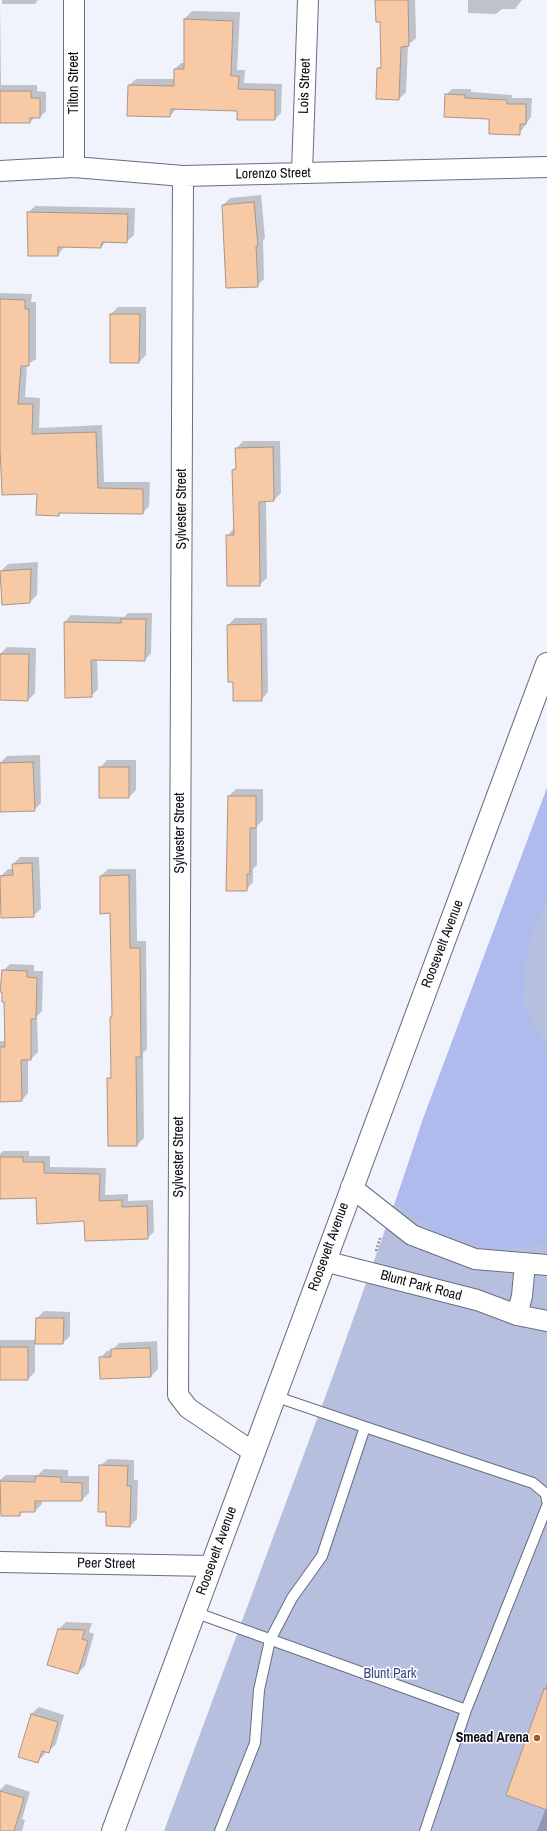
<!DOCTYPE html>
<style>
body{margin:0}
canvas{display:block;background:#f0f2fc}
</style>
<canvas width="547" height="1831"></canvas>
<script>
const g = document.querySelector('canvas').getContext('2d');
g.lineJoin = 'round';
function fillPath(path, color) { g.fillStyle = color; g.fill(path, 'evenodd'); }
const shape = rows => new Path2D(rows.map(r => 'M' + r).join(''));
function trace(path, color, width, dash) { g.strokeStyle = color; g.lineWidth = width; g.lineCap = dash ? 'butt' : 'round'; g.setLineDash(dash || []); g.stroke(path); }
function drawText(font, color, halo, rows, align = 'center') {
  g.font = font + ' "Archivo Narrow",sans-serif'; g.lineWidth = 3; g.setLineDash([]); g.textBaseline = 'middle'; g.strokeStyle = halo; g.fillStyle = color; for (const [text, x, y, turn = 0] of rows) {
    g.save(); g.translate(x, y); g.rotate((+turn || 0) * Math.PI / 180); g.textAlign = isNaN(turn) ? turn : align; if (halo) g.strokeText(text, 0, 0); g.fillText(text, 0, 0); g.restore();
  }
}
fillPath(shape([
 [547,788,547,1831,164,1831,330,1384,401,1185,423,1119]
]), '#b7bfdf');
fillPath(shape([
 [547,788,547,899,528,944,522,1004,547,1046,547,1245,492,1251,434,1231,395,1203,423,1119]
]), '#afbbed');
fillPath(shape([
 [2,0,38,0,35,4,2,4],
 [376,0,415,0,416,38,408,45,406,92,399,99,378,69,382,65,381,21],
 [468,0,522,0,515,9,502,9,496,14,468,13],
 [0,4,1,85,37,85,37,91,46,92,46,111,40,117,35,117,30,122,0,122],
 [192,11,240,12,237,70,245,70,244,83,282,84,281,113,275,119,238,110,177,108,170,116,129,85,136,79,175,79,175,69,181,63,185,63,185,18],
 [452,89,471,89,471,92,512,95,512,98,532,98,531,117,519,134,446,95],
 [261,195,265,238,263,240,264,279,257,286,223,205,230,198],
 [35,206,135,208,134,235,126,242,107,241,101,247,65,246,58,255,28,213],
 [0,293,32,294,31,302,36,302,36,359,27,365,25,397,40,398,39,428,102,425,104,482,150,482,149,506,143,513,62,512,59,515,38,493,0,426],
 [118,307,146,307,146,355,139,362,111,314],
 [243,441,280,441,281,493,274,500,266,501,267,578,259,585,228,535,234,528,233,470,237,466,236,449],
 [38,562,37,595,30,602,1,571,8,564],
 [128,613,152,613,151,653,145,660,97,659,98,689,91,696,66,697,65,622,71,615,124,617],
 [235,618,267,618,268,692,261,700,234,681,228,625],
 [7,647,36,648,35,693,28,700,0,699,0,654],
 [40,755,41,803,34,810,0,771,0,763,7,756],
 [107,760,136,760,136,790,129,797,100,768],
 [236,789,263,789,263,820,257,826,257,865,253,869,253,882,246,890,229,796],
 [20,857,39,857,41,909,33,916,1,876,8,869,13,869,13,864],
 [108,869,136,869,137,941,146,941,147,1049,143,1053,144,1138,137,1145,108,1079,112,1076,113,1016,110,912,101,876],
 [10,964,34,965,34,971,43,971,42,1011,37,1016,38,1052,31,1059,28,1059,28,1093,22,1100,0,1101,0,1041,6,1041,3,971],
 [3,1151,29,1151,29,1156,50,1156,50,1167,106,1168,105,1195,128,1194,128,1201,153,1200,154,1232,147,1238,85,1220,37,1197,0,1198,0,1154],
 [44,1311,70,1312,70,1336,63,1343,35,1343,35,1372,28,1379,0,1379,0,1340,36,1340,37,1318],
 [157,1341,158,1369,151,1376,100,1358,107,1351,112,1350,119,1343],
 [108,1459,134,1460,134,1480,138,1480,137,1519,130,1526,107,1511,100,1466],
 [44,1469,68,1470,68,1476,89,1476,89,1493,82,1500,42,1500,42,1504,35,1511,23,1511,19,1515,0,1505,0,1480,6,1475,38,1475],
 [66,1622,92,1623,89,1632,94,1634,85,1666,78,1673,58,1630],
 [547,1684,547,1831,537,1831,546,1808,507,1794],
 [39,1707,64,1715,56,1744,48,1752,46,1751,45,1754,38,1761,31,1714],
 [6,1784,30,1792,22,1819,25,1820,22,1831,0,1831,0,1790]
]), '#0003');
const building = shape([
 [375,0,408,0,409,46,401,47,399,100,376,99,377,68,381,68,380,22,376,22,375,0],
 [184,19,233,21,231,76,239,76,238,89,275,90,275,120,237,120,237,111,171,109,170,117,127,116,128,85,174,86,174,69,184,69,184,19],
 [0,91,31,91,31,98,40,98,40,118,30,118,30,123,0,123,0,91],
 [445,94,465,95,465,98,507,100,507,104,526,104,526,124,520,124,520,135,489,134,489,119,444,117,445,94],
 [254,202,258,246,256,246,258,287,226,288,222,205,254,202],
 [27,212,128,214,127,243,102,242,101,248,58,247,58,256,28,256,27,212],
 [0,299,25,300,25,309,29,309,29,366,21,366,18,404,33,404,32,434,96,432,98,488,143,489,143,514,59,513,59,516,36,515,37,494,2,495,0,447,0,299],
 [110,314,140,314,139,363,110,363,110,314],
 [273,447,274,501,259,502,260,586,227,586,226,535,234,535,232,470,236,469,235,448,273,447],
 [31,569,30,603,2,605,0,571,31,569],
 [121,619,146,619,145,661,91,660,92,697,65,698,64,622,121,623,121,619],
 [261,624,262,701,233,701,233,682,228,682,227,625,261,624],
 [0,654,29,654,28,701,0,700,0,654],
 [33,762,35,811,0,812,0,763,33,762],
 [99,767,129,767,129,798,99,798,99,767],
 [228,796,256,796,256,828,250,828,250,874,247,874,247,891,226,891,228,796],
 [32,863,34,917,1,918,0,876,13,875,12,864,32,863],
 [129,875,130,948,140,948,141,1057,136,1057,137,1146,108,1146,107,1078,111,1078,110,1017,112,1017,110,913,100,914,100,876,129,875],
 [2,970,27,971,27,977,37,978,36,1019,31,1019,31,1060,21,1060,22,1101,0,1102,0,1047,5,1047,4,1002,2,1002,2,992,0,992,2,970],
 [0,1157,23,1157,23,1162,44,1162,44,1173,100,1174,99,1201,122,1200,122,1207,147,1206,148,1239,85,1241,84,1221,37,1224,36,1198,0,1199,0,1157],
 [36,1318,64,1318,63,1344,35,1344,36,1318],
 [0,1347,28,1347,28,1380,0,1380,0,1347],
 [150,1348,151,1377,100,1379,99,1357,111,1357,111,1349,150,1348],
 [99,1465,128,1466,127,1486,131,1486,130,1527,106,1526,106,1512,98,1512,99,1465],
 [36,1476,61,1477,61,1482,82,1483,82,1501,35,1501,35,1512,20,1512,20,1516,1,1516,0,1481,35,1482,36,1476],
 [58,1629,85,1630,82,1639,88,1641,78,1674,47,1665,58,1629],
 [544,1689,547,1689,547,1810,506,1795,544,1689],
 [31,1714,58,1722,49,1753,42,1751,38,1763,18,1757,31,1714],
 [0,1791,24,1798,14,1831,0,1831,0,1791]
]);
fillPath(building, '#f7c9a4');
trace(building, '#aa9687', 1);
const service = shape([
 [365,1427,533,1483,546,1494,547,1501],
 [194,1612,466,1710,425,1831],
 [466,1710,547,1506],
 [220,1831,255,1743,259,1690,270,1640,292,1598,322,1556,365,1427,274,1396]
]);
const minor = shape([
 [74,0,74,167],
 [0,171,74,167,183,176,547,167],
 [302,173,308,0],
 [183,176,178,1395,188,1408,253,1452],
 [351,1187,412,1235,475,1259,547,1265],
 [324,1261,477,1300,517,1315,547,1321],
 [517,1315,522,1296,525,1263],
 [0,1562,211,1566]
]);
const primary = shape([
 [113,1831,547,664]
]);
trace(service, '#696e83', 12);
trace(minor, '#696e83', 22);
trace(primary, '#696e83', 24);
trace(shape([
 [376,1251,380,1238]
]), '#8c8e97', 2.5, [2, 2]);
trace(service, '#fff', 10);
trace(minor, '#fff', 20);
trace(primary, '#fff', 22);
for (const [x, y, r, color] of [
 [537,1738,4,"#9c5e23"]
]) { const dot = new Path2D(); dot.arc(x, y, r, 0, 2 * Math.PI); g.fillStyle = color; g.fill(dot); trace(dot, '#fff', 1.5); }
drawText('14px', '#0c0e15', '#fff', [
 ["Tilton Street",74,83,-90],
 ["Lois Street",305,86,-88],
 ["Lorenzo Street",273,174,-1],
 ["Sylvester Street",182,509,-90],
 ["Sylvester Street",180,833,-90],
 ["Roosevelt Avenue",443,944,-69],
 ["Sylvester Street",179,1157,-90],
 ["Roosevelt Avenue",329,1247,-70],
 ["Blunt Park Road",421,1286,15],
 ["Roosevelt Avenue",217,1551,-70],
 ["Peer Street",106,1564,1]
]);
drawText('14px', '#3e4986', '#fff', [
 ["Blunt Park",390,1674]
]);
drawText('bold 14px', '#0c0e15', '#fff', [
 ["Smead Arena",529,1738]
], 'right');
</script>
